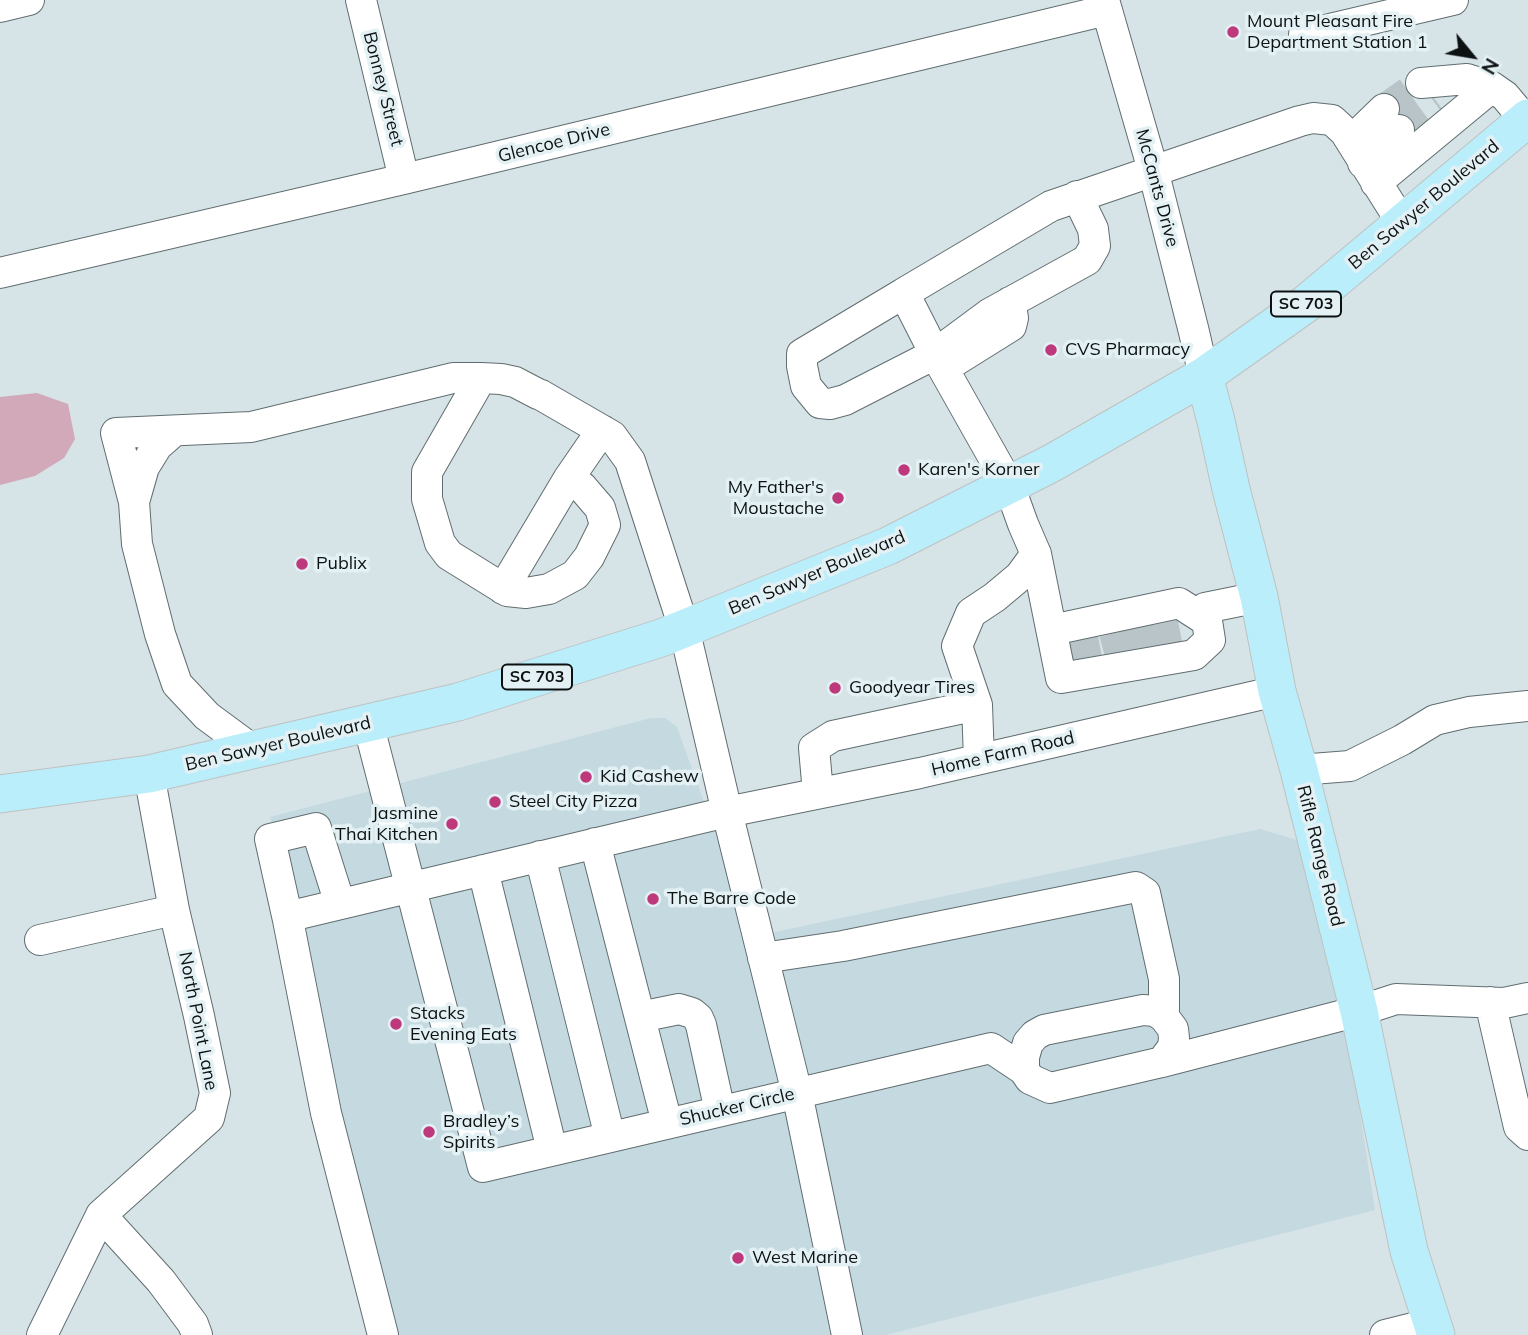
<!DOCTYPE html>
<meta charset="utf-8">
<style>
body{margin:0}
#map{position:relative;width:1528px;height:1335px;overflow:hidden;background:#d6e4e7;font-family:Mulish,sans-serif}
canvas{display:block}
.north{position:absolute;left:1437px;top:21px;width:70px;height:70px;-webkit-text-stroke:5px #e3f1f5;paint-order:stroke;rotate:120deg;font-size:19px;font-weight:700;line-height:28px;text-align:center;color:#0d1112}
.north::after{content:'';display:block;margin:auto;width:24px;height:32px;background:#0d1112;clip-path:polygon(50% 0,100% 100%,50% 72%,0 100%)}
</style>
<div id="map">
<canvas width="1528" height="1335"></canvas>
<div class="north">N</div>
</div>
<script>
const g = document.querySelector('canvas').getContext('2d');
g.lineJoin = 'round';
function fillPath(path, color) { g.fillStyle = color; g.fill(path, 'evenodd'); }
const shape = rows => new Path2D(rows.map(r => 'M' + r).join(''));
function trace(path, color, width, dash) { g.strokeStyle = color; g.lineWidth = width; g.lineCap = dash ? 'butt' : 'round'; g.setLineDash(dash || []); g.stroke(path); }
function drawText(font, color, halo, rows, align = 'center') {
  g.font = font + ' Mulish,sans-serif'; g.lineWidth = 7; g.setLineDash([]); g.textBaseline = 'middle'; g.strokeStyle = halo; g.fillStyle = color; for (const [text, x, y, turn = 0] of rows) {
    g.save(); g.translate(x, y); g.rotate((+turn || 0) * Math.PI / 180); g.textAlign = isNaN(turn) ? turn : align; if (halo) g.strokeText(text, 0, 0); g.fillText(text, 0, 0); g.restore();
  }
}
fillPath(shape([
 [651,718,665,718,677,727,722,852,742,939,1260,829,1307,843,1351,1053,1375,1210,886,1335,391,1335,270,817]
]), '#c4dae0');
fillPath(shape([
 [37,393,68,404,75,439,64,458,35,476,0,485,0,397]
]), '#d1a9b8');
trace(shape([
 [1384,109,1421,83],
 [1399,130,1437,102],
 [1163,623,1168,648],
 [1139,627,1145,652],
 [1114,633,1121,658],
 [1083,638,1088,663]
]), '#b8c4c7', 30, [30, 15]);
const minor = shape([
 [361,0,404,179],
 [1104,0,1153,170,1194,332,1204,376],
 [0,7,29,0],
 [1304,35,1453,0],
 [1421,83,1467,79,1492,87,1505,96,1525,120],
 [1351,141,1384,109],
 [1363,163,1399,130],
 [1376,183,1492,87],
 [1077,196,1093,229,1095,246,1087,260,989,314,935,354,845,400,830,404,820,403,806,386,802,366,802,354,904,293,935,354,1009,485,1023,524,1036,554,1061,678,1194,655,1210,640,1205,608,1259,597],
 [0,273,404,179,1107,10],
 [904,293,1051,206,1300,121,1313,118,1332,120,1345,132,1402,223],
 [955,361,1011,326,1013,318,1010,302],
 [602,430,569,478,582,487,600,508,605,525,589,557,575,575,549,589,526,593,507,591,449,555,440,543,427,499,427,472,481,378,501,379,515,382,538,394,541,395,612,436,630,461,684,628,727,812,797,1093,847,1335],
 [134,502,144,467,157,446,174,431],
 [503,589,569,478],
 [1052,630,1179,603,1207,621],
 [368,723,483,1167,991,1048,1024,1070,1030,1079,1050,1088,1162,1062,1173,1047,1174,1038,1173,1029,1164,1017,1155,1011,1143,1010,1044,1030,1035,1035,1028,1043,1024,1057,1024,1070],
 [253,750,207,716,177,684,160,634,137,544,134,502,116,433,251,427,453,378,481,378],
 [979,759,977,705,957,646,971,613,995,597,1020,576,1036,554],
 [1299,770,1350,766,1402,740,1435,720,1469,712,1528,706],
 [818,793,814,748,833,736,977,705],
 [595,843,667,1123],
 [540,856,610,1137],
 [483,870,552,1150],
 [288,920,270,839,316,828,340,904],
 [40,940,174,910],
 [763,958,843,946,1136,887,1145,893,1164,979,1164,1017],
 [1490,1002,1519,1127,1528,1135],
 [640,1017,679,1009,692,1013,698,1018,701,1025,720,1111],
 [1162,1062,1359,1011,1396,999,1504,1003,1528,998],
 [101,1215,161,1281,193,1324,197,1335],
 [42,1335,101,1215,209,1118,215,1093,199,1016,174,910,149,774],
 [383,1335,326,1113,288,920,295,915,727,812,920,773,1277,691],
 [1385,1335,1433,1323]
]);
const major = shape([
 [1204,376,1216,421,1231,489,1259,597,1277,691,1299,770,1359,1011,1409,1251,1436,1335],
 [0,794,149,774,458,702,661,638,888,546,1052,463,1204,376,1307,303,1528,118]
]);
trace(minor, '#616d70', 32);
trace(major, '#c0c1c1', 39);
trace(minor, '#fff', 30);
trace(major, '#baeefb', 37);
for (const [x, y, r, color] of [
 [1233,32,7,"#be387c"],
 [1051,350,7,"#be387c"],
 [904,470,7,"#be387c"],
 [838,498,7,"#be387c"],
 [302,564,7,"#be387c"],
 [835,688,7,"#be387c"],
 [586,777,7,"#be387c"],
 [495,802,7,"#be387c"],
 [452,824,7,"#be387c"],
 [653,899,7,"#be387c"],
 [396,1024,7,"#be387c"],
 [429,1132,7,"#be387c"],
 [738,1258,7,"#be387c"]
]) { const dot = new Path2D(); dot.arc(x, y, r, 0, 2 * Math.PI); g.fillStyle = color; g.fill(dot); trace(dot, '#e3f1f5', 2.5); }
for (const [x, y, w] of [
 [1306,304,70],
 [537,677,70]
]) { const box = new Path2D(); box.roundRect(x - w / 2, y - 12.5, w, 25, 5); g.fillStyle = '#e3f1f5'; g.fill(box); trace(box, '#0d1112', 2); }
drawText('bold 16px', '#0d1112', null, [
 ["SC 703",1306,304],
 ["SC 703",537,677]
]);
drawText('18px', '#0d1112', '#e3f1f5', [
 ["Mount Pleasant Fire",1247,22],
 ["Department Station 1",1247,43],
 ["CVS Pharmacy",1065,350],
 ["Karen's Korner",918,470],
 ["My Father's",824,488,"right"],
 ["Moustache",824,509,"right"],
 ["Publix",316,564],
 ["Goodyear Tires",849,688],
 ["Kid Cashew",600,777],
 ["Steel City Pizza",509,802],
 ["Jasmine",438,814,"right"],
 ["Thai Kitchen",438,835,"right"],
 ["The Barre Code",667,899],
 ["Stacks",410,1014],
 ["Evening Eats",410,1035],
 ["Bradley’s",443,1122],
 ["Spirits",443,1143],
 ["West Marine",752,1258]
], 'left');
drawText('18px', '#0d1112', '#e3f1f5', [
 ["Bonney Street",383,89,76],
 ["Glencoe Drive",554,143,-14],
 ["McCants Drive",1157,188,75],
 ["Ben Sawyer Boulevard",1424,205,-40],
 ["Ben Sawyer Boulevard",817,573,-23],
 ["Ben Sawyer Boulevard",278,744,-13],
 ["Home Farm Road",1003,754,-13],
 ["Rifle Range Road",1320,856,76],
 ["North Point Lane",198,1021,79],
 ["Shucker Circle",737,1107,-13]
]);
</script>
